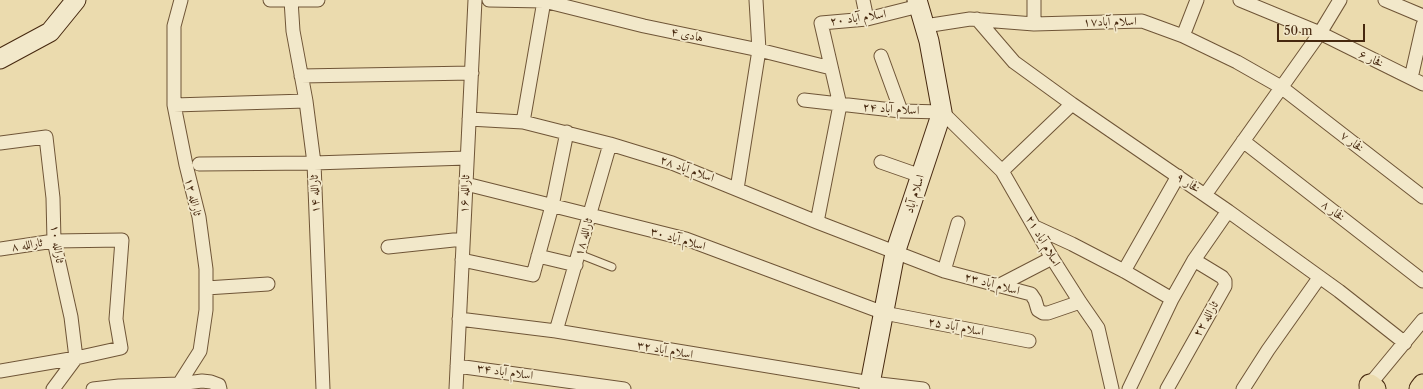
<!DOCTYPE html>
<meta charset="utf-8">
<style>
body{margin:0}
#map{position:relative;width:1423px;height:389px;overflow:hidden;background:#ebdbae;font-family:"Libre Caslon Text",serif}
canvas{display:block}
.scale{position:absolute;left:1277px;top:24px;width:88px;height:18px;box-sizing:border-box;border:2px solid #46280f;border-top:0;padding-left:5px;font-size:12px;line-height:14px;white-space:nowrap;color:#46280f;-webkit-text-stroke:3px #f2e8ca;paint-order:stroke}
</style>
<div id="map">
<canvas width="1423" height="389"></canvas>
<div class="scale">50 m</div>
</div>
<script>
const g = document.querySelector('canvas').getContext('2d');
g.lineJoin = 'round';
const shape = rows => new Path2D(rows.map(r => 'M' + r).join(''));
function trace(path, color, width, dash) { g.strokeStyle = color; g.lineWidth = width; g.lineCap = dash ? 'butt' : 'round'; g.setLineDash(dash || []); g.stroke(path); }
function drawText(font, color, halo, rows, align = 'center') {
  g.font = font + ' "Libre Caslon Text",Amiri,serif'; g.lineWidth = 3.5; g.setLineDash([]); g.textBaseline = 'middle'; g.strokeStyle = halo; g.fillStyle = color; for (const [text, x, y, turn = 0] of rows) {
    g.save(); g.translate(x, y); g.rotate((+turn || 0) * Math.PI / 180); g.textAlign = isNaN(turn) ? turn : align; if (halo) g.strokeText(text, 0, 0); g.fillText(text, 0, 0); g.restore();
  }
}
const lane = shape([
 [579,254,612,267]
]);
const street = shape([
 [270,0,318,0],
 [291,0,293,31,306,101,314,163,323,389],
 [489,0,544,1,549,0],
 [863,0,867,19],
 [1034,0,1034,24],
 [1240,0,1320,33,1423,84],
 [1385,0,1423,16],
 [544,1,644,26,759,50,831,68],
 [977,19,1014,62,1072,104,1228,211,1339,291,1405,343],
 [925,26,970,19,1034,24,1142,21,1183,36,1237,62,1281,87,1423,197],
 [1183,36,1197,0],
 [881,56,901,111],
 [301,76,472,73],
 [1411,78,1423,25],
 [804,100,901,111,942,112,1002,171,1052,258,1080,302,1098,328,1112,389],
 [174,105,306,101],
 [469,119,523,122,610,144,672,163,817,222,944,271,1031,294,1035,300,1038,310,1043,313,1048,313,1080,302],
 [523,122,544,1],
 [1243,141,1423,281],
 [0,143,46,137,53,198,54,241,71,317,76,358,53,389],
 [881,162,921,176],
 [199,164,314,163,467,158],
 [1002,171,1072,104],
 [466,184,686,239,884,313,1029,341],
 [737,189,759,50,756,0],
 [1205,195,1320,33,1340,0],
 [817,222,840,105,821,23,867,19,919,6],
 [1035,227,1072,244,1124,271,1172,299,1194,260,1228,211],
 [388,247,463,239],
 [0,249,54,241,122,240,116,319,121,348,76,358,0,371],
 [538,256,576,265],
 [462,260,533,275,552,206,567,132],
 [944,271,958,223],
 [1124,271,1178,176],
 [998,286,1052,258],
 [206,288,268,284],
 [459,319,556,331,871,383,923,389],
 [556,331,610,144],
 [457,366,624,389],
 [93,389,119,386,179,384,202,381,211,382,219,385,220,389],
 [178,389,179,384,200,351,206,310,206,269,199,217,186,165,174,105,174,26,181,0],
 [456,389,475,0],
 [1129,389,1172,299],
 [1167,389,1225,286,1225,281,1222,277,1194,260],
 [1243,389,1268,350,1319,278],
 [1366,389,1423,320]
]);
const secondary = shape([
 [0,59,50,32,76,0],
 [869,389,895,253,942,112,929,41,917,0]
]);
const primary = shape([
 [1370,385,1375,389],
 [1420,389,1423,385]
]);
trace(lane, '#6f5537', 9);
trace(street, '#6f5537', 15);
trace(secondary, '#46280f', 21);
trace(primary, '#46280f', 23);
trace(lane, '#f2e8ca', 7);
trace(street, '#f2e8ca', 13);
trace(secondary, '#f2e8ca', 19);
trace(primary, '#ebdbae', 21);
drawText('12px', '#46280f', '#f2e8ca', [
 ["اسلام آباد ۲۰",858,18,-8],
 ["اسلام آباد۱۷",1110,22,-1],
 ["هادی ۴",687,35,12],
 ["فخار ۶",1371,59,26],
 ["اسلام آباد ۲۴",891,109,4],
 ["فخار ۷",1352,142,38],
 ["اسلام آباد ۲۸",687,169,20],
 ["فخار ۹",1188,183,34],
 ["ثارالله ۱۴",315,194,-92],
 ["ثارالله ۱۶",465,194,-87],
 ["اسلام آباد",915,194,-72],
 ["ثارالله ۱۲",193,197,77],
 ["فخار ۸",1333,211,38],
 ["ثارالله ۱۸",584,237,-74],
 ["اسلام آباد ۳۰",678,239,16],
 ["اسلام آباد ۲۱",1043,241,60],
 ["ثارالله ۱۰",57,244,82],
 ["ثارالله ۸",27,245,-9],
 ["اسلام آباد ۲۳",992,284,15],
 ["ثارالله ۲۲",1206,319,-60],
 ["اسلام آباد ۲۵",956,327,11],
 ["اسلام آباد ۳۲",665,350,10],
 ["اسلام آباد ۳۴",505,372,8]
]);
</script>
